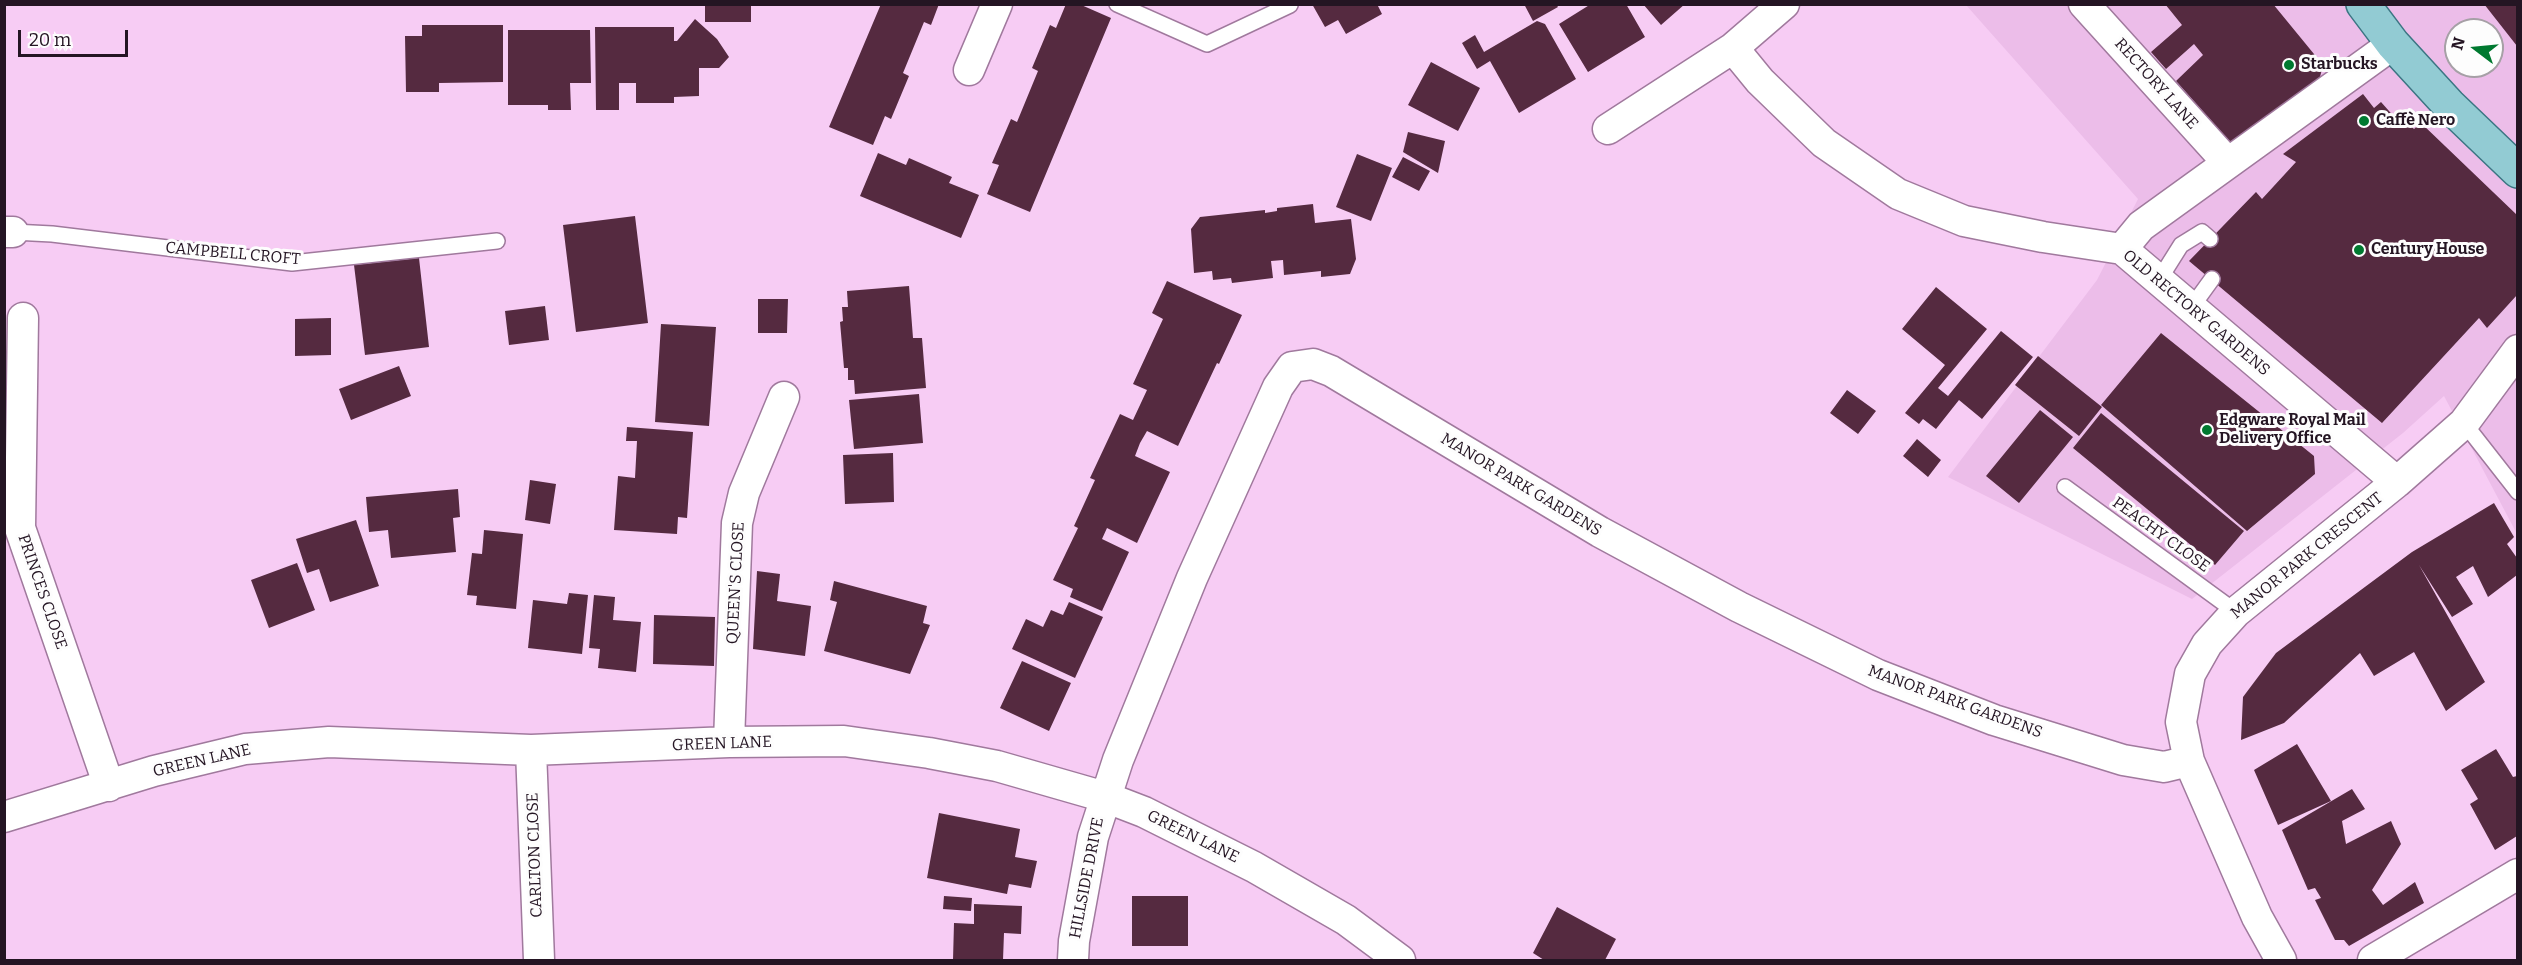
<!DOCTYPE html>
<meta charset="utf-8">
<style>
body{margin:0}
#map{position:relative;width:2522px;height:965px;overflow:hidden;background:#f7ccf4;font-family:Bitter,serif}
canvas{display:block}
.frame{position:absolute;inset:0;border:6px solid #241523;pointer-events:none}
.north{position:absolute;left:2444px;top:18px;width:60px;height:60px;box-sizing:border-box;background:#fdfdfd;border:2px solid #a6a0a6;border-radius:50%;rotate:286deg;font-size:16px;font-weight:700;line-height:24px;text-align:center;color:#241523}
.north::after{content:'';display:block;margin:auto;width:21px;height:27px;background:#007930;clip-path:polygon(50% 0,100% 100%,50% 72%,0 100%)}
.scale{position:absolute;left:18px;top:30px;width:110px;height:27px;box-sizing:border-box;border:3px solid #241523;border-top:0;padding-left:8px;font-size:18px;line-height:21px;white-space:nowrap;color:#241523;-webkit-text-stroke:4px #fdfdfd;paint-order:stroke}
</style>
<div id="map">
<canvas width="2522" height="965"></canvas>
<div class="frame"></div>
<div class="north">N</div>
<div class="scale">20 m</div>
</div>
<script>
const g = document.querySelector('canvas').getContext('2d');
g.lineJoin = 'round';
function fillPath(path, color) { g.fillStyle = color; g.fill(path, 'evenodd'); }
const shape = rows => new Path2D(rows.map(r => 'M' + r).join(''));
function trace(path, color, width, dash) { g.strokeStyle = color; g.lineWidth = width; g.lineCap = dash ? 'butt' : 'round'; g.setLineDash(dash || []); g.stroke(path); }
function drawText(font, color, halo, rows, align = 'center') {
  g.font = font + ' Bitter,serif'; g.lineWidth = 6; g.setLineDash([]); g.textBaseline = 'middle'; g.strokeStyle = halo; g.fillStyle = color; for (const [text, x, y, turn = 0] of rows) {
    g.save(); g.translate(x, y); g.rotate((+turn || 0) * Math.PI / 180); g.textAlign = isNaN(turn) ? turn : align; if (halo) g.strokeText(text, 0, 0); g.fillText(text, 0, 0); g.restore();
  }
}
fillPath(shape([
 [1966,5,2517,5,2517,534,2444,396,2403,433,2192,599,1948,477,2097,280,2138,199],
 [2456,30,2492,30,2492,66,2456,66]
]), '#ecbde9');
fillPath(shape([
 [705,4,751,4,751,22,705,22],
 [881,4,939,4,931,25,924,22,903,73,909,76,891,119,885,116,873,145,829,127],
 [1066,4,1079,4,1111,18,1030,212,987,194,999,165,992,163,1011,119,1017,122,1038,71,1032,68,1050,25,1056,28],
 [1312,4,1377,4,1382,14,1346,34,1338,20,1325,27],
 [1524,4,1556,4,1558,7,1533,21],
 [1591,4,1626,4,1645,37,1588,72,1559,24],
 [1643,4,1685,4,1661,25],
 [2165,4,2273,4,2323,65,2319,81,2231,143,2176,81,2203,55,2194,44,2166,69,2151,52,2182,25],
 [2484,4,2517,4,2517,46],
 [695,19,717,39,729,57,719,68,699,68,699,96,674,97,674,103,636,103,636,83,619,83,619,110,596,110,595,27,674,27,674,41,677,41],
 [1537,21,1545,24,1576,79,1519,113,1490,61,1477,69,1462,43,1475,35,1484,52],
 [422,25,503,25,503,82,439,83,439,92,406,92,405,36,422,36],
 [508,30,590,30,591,83,570,83,571,110,548,110,548,105,508,105],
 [1431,62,1480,88,1458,131,1408,105],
 [2363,94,2374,108,2381,102,2397,120,2401,116,2414,129,2421,123,2517,215,2517,295,2487,328,2479,318,2382,423,2189,261,2256,192,2262,199,2296,162,2283,154],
 [1408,132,1445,141,1438,173,1403,152],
 [878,153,906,165,909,158,952,177,949,183,979,195,961,238,860,196],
 [1357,154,1392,168,1371,221,1336,207],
 [1403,157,1430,171,1419,191,1392,177],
 [1313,204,1315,223,1351,219,1356,259,1350,274,1321,277,1321,271,1284,275,1283,260,1271,261,1273,278,1232,283,1231,278,1213,280,1212,271,1194,273,1191,229,1200,217,1265,210,1265,213,1277,211,1277,208],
 [635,216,648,323,576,332,563,225],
 [419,258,429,347,365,355,354,265],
 [1167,281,1242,315,1219,364,1217,363,1178,446,1147,431,1140,443,1135,456,1170,472,1137,543,1107,528,1102,539,1129,552,1102,611,1070,597,1073,589,1053,580,1078,528,1074,526,1095,480,1090,478,1120,414,1133,420,1147,390,1133,384,1163,319,1152,313],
 [909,286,913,338,922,338,926,388,855,394,854,380,848,380,848,368,844,368,840,322,843,321,842,307,848,307,847,291],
 [1936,287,1987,329,1938,388,1948,396,2001,331,2033,357,1982,419,1959,400,1936,429,1923,419,1919,424,1905,413,1945,365,1902,329],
 [758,299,788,299,787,333,758,333],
 [545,306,549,340,509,345,505,311],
 [331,318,331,355,295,356,295,319],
 [661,324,716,327,709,426,655,422],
 [2161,333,2314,456,2315,474,2247,531,2101,405],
 [2038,356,2102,407,2079,436,2015,385],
 [399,366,411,396,351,420,339,389],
 [1847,390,1876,411,1858,434,1830,413],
 [919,394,923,443,854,449,849,400],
 [2040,410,2073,437,2019,503,1986,476],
 [2101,413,2244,531,2215,565,2073,448],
 [627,427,693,432,687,518,678,517,677,534,614,530,618,476,635,478,637,441,626,441],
 [1917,439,1941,460,1928,477,1903,456],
 [893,453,894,502,845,504,843,455],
 [530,480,556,484,550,524,525,520],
 [458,489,460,517,453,518,456,552,391,558,388,530,369,532,366,497],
 [2494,503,2514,537,2507,544,2517,558,2517,575,2488,597,2473,566,2456,577,2473,604,2452,617,2419,565,2485,682,2446,711,2414,652,2374,676,2360,653,2284,723,2241,740,2243,697,2276,653,2412,552],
 [356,520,379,586,330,602,319,569,307,573,296,539],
 [484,530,523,534,516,609,476,605,477,596,467,595,472,553,482,554],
 [297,563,315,610,269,628,251,580],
 [757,571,780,574,777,601,811,606,805,656,753,649],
 [834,581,927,606,923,623,930,625,910,674,824,651,837,602,830,600],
 [569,593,588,595,582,654,528,648,533,600,567,604],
 [594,595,615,597,613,620,641,622,636,672,598,668,600,649,589,648],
 [1069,602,1103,617,1075,678,1012,649,1026,619,1043,627,1051,610,1063,615],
 [654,615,715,617,714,666,653,664],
 [1022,661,1071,683,1049,731,1000,708],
 [2297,744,2331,801,2278,825,2254,770],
 [2496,749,2513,777,2517,776,2517,836,2495,850,2470,804,2478,799,2461,770],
 [2352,789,2365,809,2342,821,2346,844,2391,821,2401,844,2372,890,2383,905,2415,882,2424,903,2349,946,2344,940,2335,940,2315,900,2321,898,2315,888,2308,890,2282,830],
 [939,813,1020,829,1015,857,1037,861,1031,888,1009,884,1007,894,927,878],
 [944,896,972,898,971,911,943,909],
 [1132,896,1188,896,1188,946,1132,946],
 [974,904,1022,906,1021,934,1004,933,1003,960,953,960,954,923,974,924],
 [1557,907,1616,939,1605,960,1544,960,1533,953]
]), '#552a40');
const service = shape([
 [1117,4,1207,44,1290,5],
 [13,232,52,234,292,263,497,241],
 [2159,280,2181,245,2202,232,2210,239],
 [2191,308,2212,279],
 [2464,423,2518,492],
 [2065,487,2236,612]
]);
const minor = shape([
 [2084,4,2228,163],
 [1733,48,1760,81,1824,143,1898,194,1964,221,2043,237,2122,249,2397,482],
 [969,70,997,4],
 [1608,129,1733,48,1784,4],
 [4,232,13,232],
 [2122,249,2141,226,2393,44],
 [23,318,20,528,109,786],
 [729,742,737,523,744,493,784,397],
 [531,750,539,960],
 [4,817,154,771,245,749,329,742,531,750,729,742,844,741,929,753,997,766,1105,797,1144,812,1254,867,1346,920,1400,960],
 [1073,960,1074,941,1093,837,1118,760,1192,578,1278,387,1292,367,1313,364,1331,371,1600,532,1739,607,1878,675,1994,720,2123,760,2164,767,2189,761],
 [2281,960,2257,917,2189,761,2181,722,2190,674,2207,644,2236,612,2397,482,2464,423,2518,350],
 [2373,960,2518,874]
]);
const primary = shape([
 [2363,4,2393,44,2449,105,2518,171]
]);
trace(service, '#a0799d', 18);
trace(minor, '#a0799d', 33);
trace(primary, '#3c7583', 36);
trace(service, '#fff', 15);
trace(minor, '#fff', 30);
trace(primary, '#92cbd3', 33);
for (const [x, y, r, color] of [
 [2289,65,6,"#007930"],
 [2364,121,6,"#007930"],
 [2359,250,6,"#007930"],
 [2207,430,6,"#007930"]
]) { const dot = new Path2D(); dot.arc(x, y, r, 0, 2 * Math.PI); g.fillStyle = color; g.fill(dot); trace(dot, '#fdfdfd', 2); }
drawText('bold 16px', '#241523', '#fdfdfd', [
 ["Starbucks",2301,65],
 ["Caffè Nero",2376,121],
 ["Century House",2371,250],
 ["Edgware Royal Mail",2219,421],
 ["Delivery Office",2219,439]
], 'left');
drawText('16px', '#241523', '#fdfdfd', [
 ["RECTORY LANE",2156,84,48],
 ["CAMPBELL CROFT",233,254,5],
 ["OLD RECTORY GARDENS",2196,313,40],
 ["MANOR PARK GARDENS",1521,485,31],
 ["PEACHY CLOSE",2161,535,36],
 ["MANOR PARK CRESCENT",2307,556,-39],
 ["QUEEN'S CLOSE",736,583,-87],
 ["PRINCES CLOSE",42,592,71],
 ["MANOR PARK GARDENS",1955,702,20],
 ["GREEN LANE",722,744,-2],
 ["GREEN LANE",202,761,-13],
 ["GREEN LANE",1193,837,26],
 ["CARLTON CLOSE",535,855,-92],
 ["HILLSIDE DRIVE",1087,878,-79]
]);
</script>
